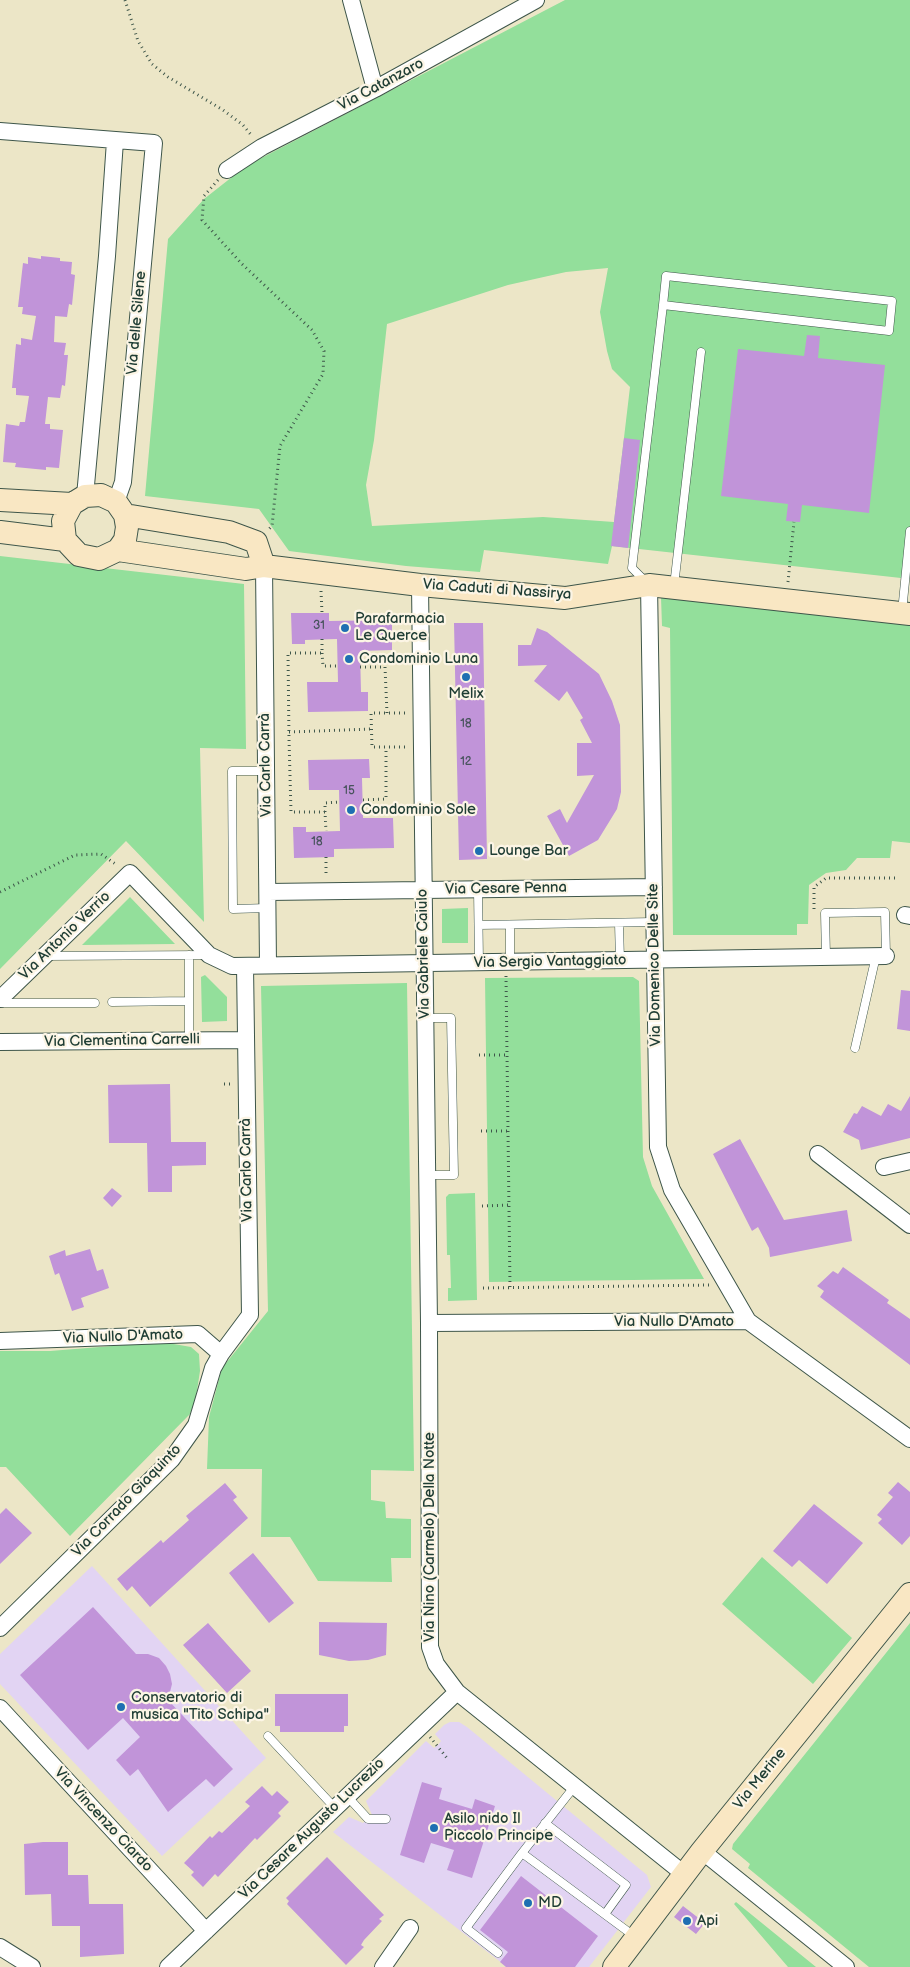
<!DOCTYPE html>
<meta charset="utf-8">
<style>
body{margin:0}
canvas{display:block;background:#ece6c7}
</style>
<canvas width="910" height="1967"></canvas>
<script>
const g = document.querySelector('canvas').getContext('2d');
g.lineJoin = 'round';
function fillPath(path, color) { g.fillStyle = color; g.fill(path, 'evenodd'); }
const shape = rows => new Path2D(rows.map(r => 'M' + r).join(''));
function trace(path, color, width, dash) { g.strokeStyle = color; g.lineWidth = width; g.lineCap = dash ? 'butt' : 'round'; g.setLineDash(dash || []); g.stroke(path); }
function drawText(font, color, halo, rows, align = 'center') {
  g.font = font + ' "Balsamiq Sans",sans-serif'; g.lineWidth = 4.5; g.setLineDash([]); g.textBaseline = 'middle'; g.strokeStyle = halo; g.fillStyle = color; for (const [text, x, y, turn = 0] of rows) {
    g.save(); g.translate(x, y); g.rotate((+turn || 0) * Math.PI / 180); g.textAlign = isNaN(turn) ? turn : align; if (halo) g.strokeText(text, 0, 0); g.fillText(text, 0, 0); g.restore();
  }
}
fillPath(shape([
 [92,1566,266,1758,162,1856,0,1684,0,1654],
 [450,1722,459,1722,467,1727,647,1875,651,1887,589,1967,507,1967,333,1832,349,1817,363,1823,372,1815,366,1801,426,1741,434,1748,438,1745,441,1741,435,1734,444,1725]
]), '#e2d4f3');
fillPath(shape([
 [565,0,910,0,910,579,612,546,608,564,484,550,480,572,406,566,289,551,259,509,145,496,168,239,204,199,246,166],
 [608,268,600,312,607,351,612,369,630,387,614,522,543,517,372,526,366,485,374,440,387,324,508,285,566,272],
 [0,556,244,584,246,749,200,748,204,922,126,841,0,969],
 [661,597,910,624,910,843,892,841,890,858,857,858,846,870,826,873,809,885,808,924,797,924,797,935,673,935,670,628,662,626],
 [130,897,175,944,82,945],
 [468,908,468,943,442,943,442,909],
 [205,975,227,997,227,1021,202,1022,201,977],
 [633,977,639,981,643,1157,652,1186,704,1279,489,1282,485,978],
 [407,983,414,1471,371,1470,371,1500,385,1502,386,1518,411,1519,411,1558,391,1558,392,1582,318,1581,290,1537,261,1537,262,1469,207,1469,209,1417,222,1368,268,1311,261,986],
 [475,1193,477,1300,448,1301,448,1288,451,1288,450,1255,447,1255,446,1197,449,1194],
 [162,1342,191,1347,199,1354,200,1371,196,1397,190,1414,70,1536,6,1467,0,1467,0,1351,50,1351],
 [762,1557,852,1638,813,1684,722,1604],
 [910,1623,910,1967,869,1967,748,1868,750,1864,732,1849,733,1844],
 [736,1902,816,1967,788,1967,734,1904]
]), '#93df9b');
fillPath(shape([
 [41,256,60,258,60,261,72,262,71,274,75,275,72,305,69,304,67,317,55,316,54,342,66,343,64,355,68,355,65,386,62,385,60,398,48,397,45,424,50,424,50,429,63,430,59,468,46,467,46,470,15,467,16,463,3,462,6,424,19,426,20,422,25,422,29,396,16,395,16,388,12,388,16,344,21,345,21,338,32,340,36,316,22,314,23,307,18,307,23,263,28,264,28,257,41,259],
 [807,335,820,336,818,358,885,365,869,513,802,505,800,522,786,521,788,504,721,496,738,349,804,356],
 [624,438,640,440,628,548,611,546],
 [291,613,329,613,329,621,392,620,392,650,360,651,361,692,368,692,368,711,308,712,307,682,338,682,337,639,305,640,305,644,292,644],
 [454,623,483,623,487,859,459,860],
 [537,628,547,632,599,674,612,701,620,725,621,792,617,809,598,840,569,856,547,816,560,809,567,823,594,775,577,776,577,743,592,743,580,720,583,718,567,691,559,701,534,681,547,665,518,666,518,645,531,645],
 [369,759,370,778,362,778,363,818,393,818,394,848,334,849,334,857,294,858,293,827,306,827,306,832,340,831,339,790,309,790,308,760],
 [901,990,910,991,910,1031,897,1029],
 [170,1084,171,1142,206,1142,206,1165,172,1166,172,1192,148,1192,147,1143,109,1143,108,1085],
 [910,1096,910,1138,861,1150,859,1140,843,1132,854,1113,857,1114,862,1106,881,1116,888,1104,901,1111],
 [740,1139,784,1220,847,1210,852,1241,770,1257,769,1248,758,1227,752,1231,713,1154],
 [112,1188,122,1196,112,1207,103,1198],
 [90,1249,97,1271,103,1269,109,1288,81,1298,84,1307,72,1311,59,1273,55,1275,49,1256,65,1250,66,1256],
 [843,1267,889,1300,887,1303,910,1319,910,1365,820,1297,824,1291,817,1286,833,1271,838,1274],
 [898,1482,910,1492,910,1536,902,1545,878,1523,882,1519,877,1515,893,1497,888,1493],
 [225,1483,237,1497,233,1500,248,1518,150,1607,132,1586,127,1591,117,1579,161,1540,163,1543,189,1520,186,1516],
 [814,1504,863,1543,827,1584,799,1560,792,1567,773,1551],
 [6,1508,32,1533,0,1564,0,1514],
 [253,1553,294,1603,269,1623,229,1573],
 [93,1607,136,1654,148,1654,159,1658,166,1666,170,1674,172,1684,168,1700,233,1769,214,1787,206,1779,168,1812,138,1769,130,1776,116,1760,140,1737,123,1718,88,1750,20,1675],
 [319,1622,387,1623,386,1655,368,1660,349,1661,319,1655],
 [208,1623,251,1671,227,1693,183,1645],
 [275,1694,348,1694,348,1726,344,1726,344,1732,280,1732,280,1726,275,1726],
 [422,1782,442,1788,439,1799,472,1809,475,1799,495,1806,472,1878,447,1870,454,1850,431,1843,424,1863,400,1855],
 [262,1786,272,1796,277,1791,289,1802,278,1813,281,1816,257,1840,255,1838,218,1877,215,1874,203,1887,191,1875,194,1872,184,1863,210,1836,212,1838,219,1831,222,1833,250,1806,245,1802],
 [43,1842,68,1842,68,1875,88,1875,89,1904,123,1904,124,1954,80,1957,80,1926,52,1926,51,1894,25,1895,24,1844],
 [327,1857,384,1915,379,1919,382,1921,364,1940,361,1945,364,1947,346,1965,287,1904,289,1901,286,1898],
 [521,1876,598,1936,575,1967,506,1967,500,1962,508,1952,480,1930],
 [683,1906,705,1923,696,1934,674,1917]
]), '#c194d9');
const lane = shape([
 [646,582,632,568,663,305,889,331,892,301,666,276,663,305],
 [674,586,701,352],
 [902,612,910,531],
 [266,771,232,771,233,909,268,908],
 [478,889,479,963],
 [619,923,620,961],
 [479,925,654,922],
 [510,925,510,962],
 [46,956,207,955],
 [826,957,825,913,885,912,886,956],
 [112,1002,189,1001],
 [0,1003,95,1003],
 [425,1018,451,1018,454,1175,428,1175],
 [189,1040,189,955],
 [855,1048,876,956],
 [268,1736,335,1808],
 [574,1787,522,1853,634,1936],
 [347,1796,368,1819,386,1819],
 [545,1823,626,1885,605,1914],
 [498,1953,466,1928,522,1853]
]);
const street = shape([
 [351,0,375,89],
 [0,131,154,143,123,482,116,502],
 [227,170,262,147,375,89,536,0],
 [85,496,107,256,115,141],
 [264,566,268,965],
 [420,585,429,1323,430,1647,436,1664,457,1692,684,1874],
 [649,585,658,1147,672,1190,748,1321],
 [268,892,654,887],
 [905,915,910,916],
 [0,999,130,873,209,955,232,966,886,956],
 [0,1042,244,1040],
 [818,1154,910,1225],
 [884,1167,910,1161],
 [429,1323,748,1321,910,1439],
 [0,1341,198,1334,221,1354,250,1315,245,966],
 [0,1628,172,1459,196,1425,213,1368,221,1354],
 [0,1708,206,1931],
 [702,1851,846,1967],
 [0,1947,32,1967],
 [168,1967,457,1692],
 [383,1967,410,1928]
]);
const secondary = shape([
 [0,500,72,504],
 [125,515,127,527,125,540,118,550,99,559,79,555,65,540,63,521,72,504,85,496,101,495,116,502,125,515,229,532,256,542,264,566],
 [0,532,65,540],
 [118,550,246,569,264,566,420,585,565,598,649,585,910,614],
 [614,1967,702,1851,910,1594]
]);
trace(lane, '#3e564a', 9);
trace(street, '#3e564a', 18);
trace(secondary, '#3e564a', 24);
trace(shape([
 [125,0,138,41,152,64,168,77,223,110,243,125,252,136],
 [218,180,204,196,202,220,242,264,312,330,324,351,323,374,280,446,272,526,269,529],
 [788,582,794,522],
 [321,591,322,613],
 [322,639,322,653,288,653,289,739,291,812,325,812,326,831],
 [322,653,323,666,337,666],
 [360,667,385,667,387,713],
 [405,713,371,713,372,747,406,747],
 [289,732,372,729],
 [363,800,386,799,386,747],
 [325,812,325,803,339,802],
 [326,857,326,877],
 [0,892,75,855,101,854,117,865],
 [814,909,814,887,826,878,895,878],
 [506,976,510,1287],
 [479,1055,507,1055],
 [224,1084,231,1084],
 [481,1131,508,1131],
 [482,1206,509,1205],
 [483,1288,709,1285],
 [430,1737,447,1758]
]), '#3e564a', 3, [1, 4]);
trace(lane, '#fff', 8);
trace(street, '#fff', 16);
trace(secondary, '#f9e7c3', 22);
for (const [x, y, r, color] of [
 [345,628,5,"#1f6fb2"],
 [349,659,5,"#1f6fb2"],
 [466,677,5,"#1f6fb2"],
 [351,810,5,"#1f6fb2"],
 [479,851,5,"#1f6fb2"],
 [121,1707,5,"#1f6fb2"],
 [434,1828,5,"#1f6fb2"],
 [528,1903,5,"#1f6fb2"],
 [687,1921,5,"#1f6fb2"]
]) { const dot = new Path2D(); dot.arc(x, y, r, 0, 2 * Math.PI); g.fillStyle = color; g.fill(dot); trace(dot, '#fcf5e5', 2); }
drawText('12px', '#48535d', null, [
 ["31",319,626],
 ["18",466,724],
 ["12",466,762],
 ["15",349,791],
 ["18",317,842]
]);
drawText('15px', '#1f3d34', '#fcf5e5', [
 ["Via Catanzaro",381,85,-28],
 ["Via delle Silene",137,323,-85],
 ["Via Caduti di Nassirya",497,590,4],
 ["Via Carlo Carrà",266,765,-91],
 ["Via Cesare Penna",506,889,-1],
 ["Via Antonio Verrio",65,936,-44],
 ["Via Gabriele Caiulo",424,954,-91],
 ["Via Sergio Vantaggiato",550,962,-1],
 ["Via Domenico Delle Site",655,965,-91],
 ["Via Clementina Carrelli",122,1041,-1],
 ["Via Carlo Carrà",247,1170,-91],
 ["Via Nullo D'Amato",674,1322],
 ["Via Nullo D'Amato",123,1337,-2],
 ["Via Corrado Giaquinto",127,1501,-46],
 ["Via Nino (Carmelo) Della Notte",430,1537,-90],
 ["Via Merine",760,1779,-51],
 ["Via Vincenzo Ciardo",103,1820,47],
 ["Via Cesare Augusto Lucrezio",312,1829,-44]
]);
drawText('15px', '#1f3d34', '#fcf5e5', [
 ["Parafarmacia",355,619],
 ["Le Querce",355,636],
 ["Condominio Luna",359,659],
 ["Melix",466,694,"center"],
 ["Condominio Sole",361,810],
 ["Lounge Bar",489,851],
 ["Conservatorio di",131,1698],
 ["musica \"Tito Schipa\"",131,1715],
 ["Asilo nido Il",444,1819],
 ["Piccolo Principe",444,1836],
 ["MD",538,1903],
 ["Api",697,1921]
], 'left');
</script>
